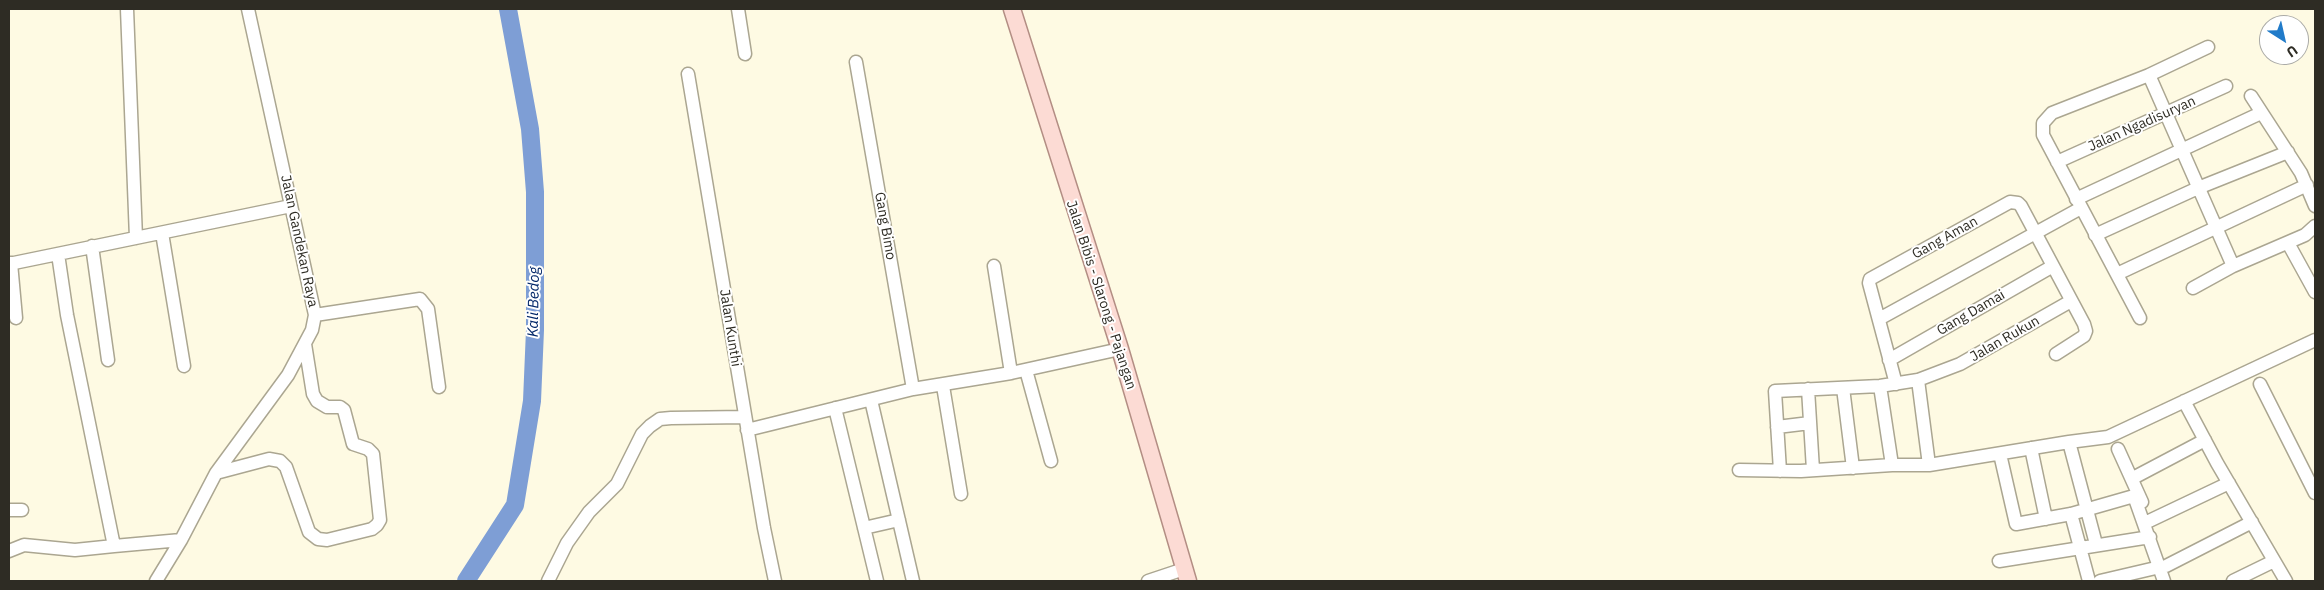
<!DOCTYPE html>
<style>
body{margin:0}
#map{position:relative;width:2324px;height:590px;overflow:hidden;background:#fefae3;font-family:"IBM Plex Sans",sans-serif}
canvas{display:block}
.frame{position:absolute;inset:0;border:10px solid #2e2c24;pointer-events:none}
.north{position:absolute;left:2259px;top:15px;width:50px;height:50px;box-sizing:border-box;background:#fff;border:1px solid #ababa7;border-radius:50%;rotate:145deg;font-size:14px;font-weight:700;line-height:20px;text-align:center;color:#2e2c24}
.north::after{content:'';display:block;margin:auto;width:18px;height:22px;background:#217bc9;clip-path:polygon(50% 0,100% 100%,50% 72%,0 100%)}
</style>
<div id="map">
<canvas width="2324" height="590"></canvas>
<div class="frame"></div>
<div class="north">U</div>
</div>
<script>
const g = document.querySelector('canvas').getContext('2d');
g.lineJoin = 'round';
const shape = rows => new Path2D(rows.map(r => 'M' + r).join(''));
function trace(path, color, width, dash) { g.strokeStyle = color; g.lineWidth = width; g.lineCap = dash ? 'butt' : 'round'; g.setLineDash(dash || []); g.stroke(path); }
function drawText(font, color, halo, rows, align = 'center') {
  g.font = font + ' "IBM Plex Sans",sans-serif'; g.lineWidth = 4; g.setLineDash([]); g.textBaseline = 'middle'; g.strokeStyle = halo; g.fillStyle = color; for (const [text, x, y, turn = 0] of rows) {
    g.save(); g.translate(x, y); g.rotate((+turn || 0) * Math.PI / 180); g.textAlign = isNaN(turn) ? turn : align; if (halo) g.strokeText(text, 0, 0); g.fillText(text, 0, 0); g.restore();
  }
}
trace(shape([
 [466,581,515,505,532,401,535,330,535,192,530,129,508,9]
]), '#7e9ed5', 18);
const minor = shape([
 [127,9,136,238],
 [738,9,745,54],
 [856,62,913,389],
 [688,74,764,528,775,581],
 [2149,75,2208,47],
 [2251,96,2301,173,2315,206],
 [2057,162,2226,86],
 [2076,199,2261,113],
 [162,233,184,366],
 [2095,235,2198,188,2288,152],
 [2288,243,2315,292],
 [92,246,108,360],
 [58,254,67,315,114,546,181,540],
 [11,263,16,318],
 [9,264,291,206],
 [994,266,1011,373],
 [2117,274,2307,185],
 [2193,288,2233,266],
 [315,315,420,299,428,309,439,387],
 [2140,318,2043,135,2043,123,2052,113,2149,75,2233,266,2305,235,2315,226],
 [1879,319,2081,208],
 [1889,360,2053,266],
 [1026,370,1051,461],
 [1918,380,1929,465],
 [1896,384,1869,283,1870,279,2010,202,2018,203,2021,206,2084,324,2086,331,2084,336,2056,354],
 [2260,384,2315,493],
 [943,386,961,494],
 [1880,386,1892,465],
 [1843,388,1853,468],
 [1808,389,1813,470],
 [871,400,913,581],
 [2184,401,2217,463,2286,581],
 [835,408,877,581],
 [1777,427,1810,423],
 [747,430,913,389,1011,373,1120,349],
 [2069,442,2096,544],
 [2031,448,2046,519],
 [2118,449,2142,502],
 [2000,454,2016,524,2071,514,2134,496,2164,581],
 [1739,470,1801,471,1892,465,1929,465,2069,442,2108,437,2315,340],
 [1780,471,1775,391,1880,386,1918,380,1960,364,2071,301],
 [216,473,269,459,280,461,286,467,309,532,318,539,327,540,372,529,377,525,380,520,373,454,368,449,353,444,344,410,340,407,327,407,317,401,313,394,305,344],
 [2133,478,2205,440],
 [9,510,22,510],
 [2071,514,2089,581],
 [2149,521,2229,483],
 [864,528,899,520],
 [9,551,24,545,75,550,114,546],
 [1999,561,2150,537],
 [2166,566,2252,522],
 [156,581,181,540,216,473,288,375,312,330,315,315,248,9],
 [548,581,567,543,589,512,617,484,642,434,650,426,660,419,671,418,745,417],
 [1148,581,1184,569],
 [2100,581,2160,567],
 [2233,581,2274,561]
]);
const major = shape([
 [1012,9,1120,349,1188,581]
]);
trace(minor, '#aba691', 15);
trace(major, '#b38e84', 19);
trace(minor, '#fff', 12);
trace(major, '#fcdbd4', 16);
drawText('14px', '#2e2c24', '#fff', [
 ["Jalan Ngadisuryan",2142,124,-24],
 ["Gang Bimo",885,226,80],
 ["Gang Aman",1945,238,-29],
 ["Jalan Gandekan Raya",299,241,78],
 ["Jalan Bibis - Slarong - Pajangan",1101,295,72],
 ["Gang Damai",1971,313,-30],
 ["Jalan Kunthi",730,328,81],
 ["Jalan Rukun",2005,339,-30]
]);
drawText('italic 15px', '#062a6b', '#fff', [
 ["Kali Bedog",534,302,-89]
]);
</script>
